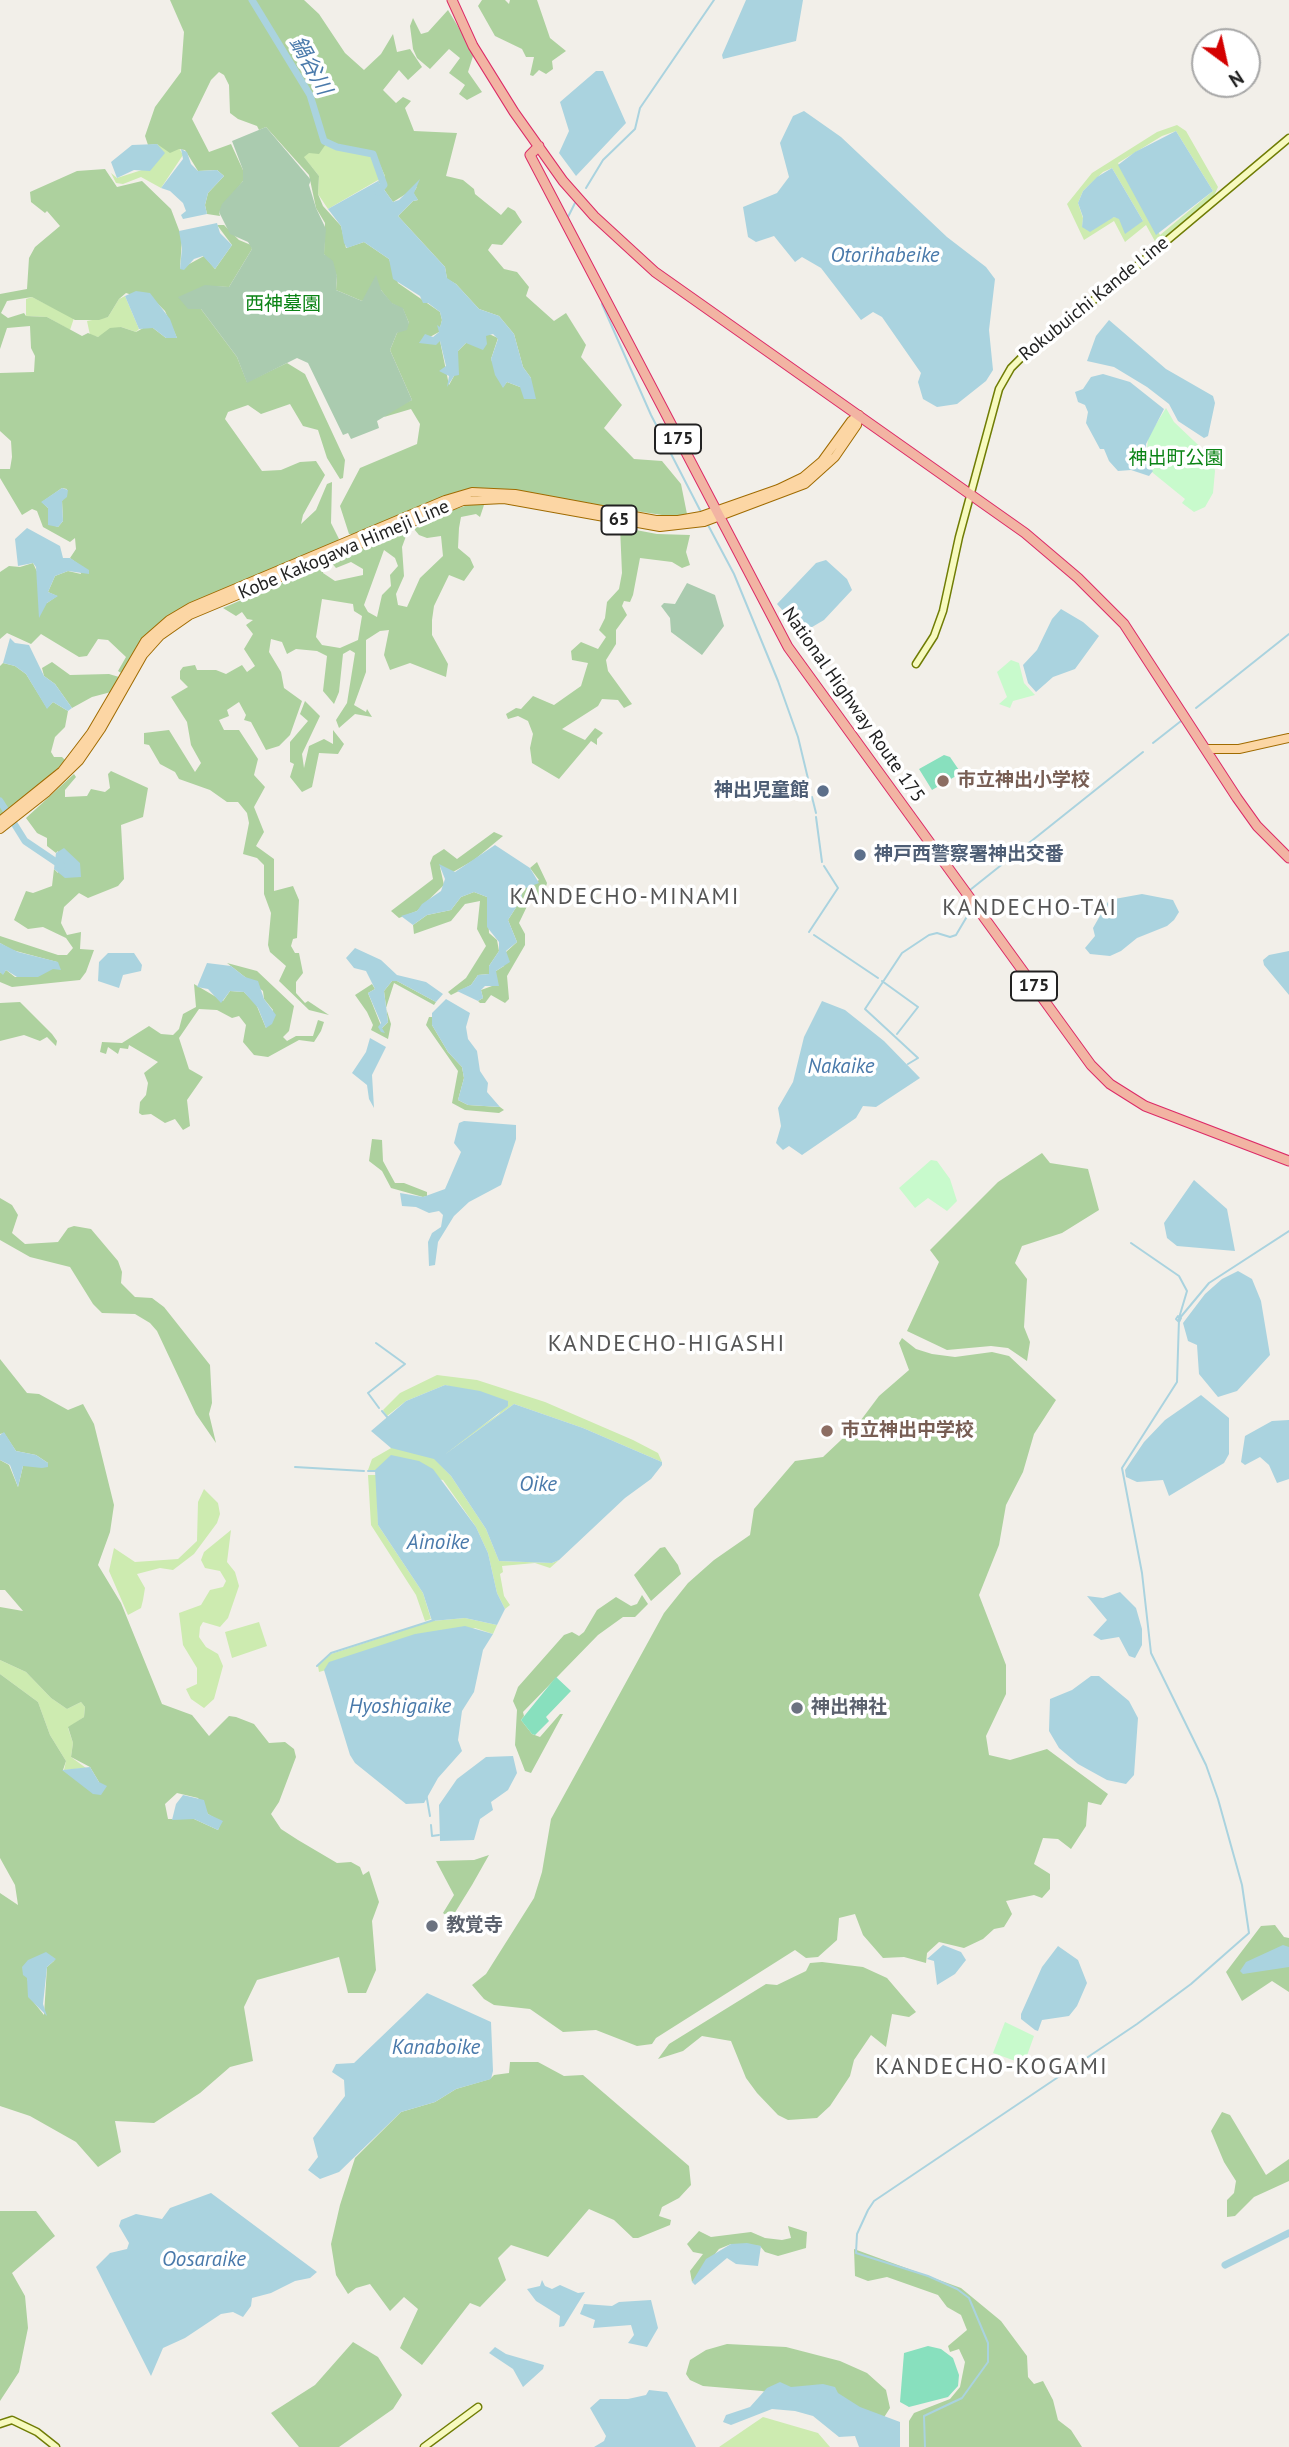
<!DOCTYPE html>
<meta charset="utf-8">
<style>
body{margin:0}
#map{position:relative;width:1289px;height:2447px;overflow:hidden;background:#f2efe9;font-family:"PT Sans",sans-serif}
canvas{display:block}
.north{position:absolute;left:1191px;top:28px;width:70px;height:70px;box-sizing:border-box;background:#fff;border:2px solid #a7a7a7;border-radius:50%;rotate:147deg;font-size:19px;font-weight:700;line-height:28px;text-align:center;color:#222}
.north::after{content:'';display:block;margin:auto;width:24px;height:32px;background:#d40000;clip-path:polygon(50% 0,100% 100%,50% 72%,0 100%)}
</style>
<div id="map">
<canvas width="1289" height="2447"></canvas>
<div class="north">N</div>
</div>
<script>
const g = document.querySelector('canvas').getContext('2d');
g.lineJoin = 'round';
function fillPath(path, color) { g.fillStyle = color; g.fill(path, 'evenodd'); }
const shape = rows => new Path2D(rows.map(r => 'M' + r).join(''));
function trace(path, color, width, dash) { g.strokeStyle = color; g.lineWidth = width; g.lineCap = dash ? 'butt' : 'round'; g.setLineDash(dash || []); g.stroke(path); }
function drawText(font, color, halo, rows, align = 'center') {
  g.font = font + ' "PT Sans","Noto Sans JP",sans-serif'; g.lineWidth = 7; g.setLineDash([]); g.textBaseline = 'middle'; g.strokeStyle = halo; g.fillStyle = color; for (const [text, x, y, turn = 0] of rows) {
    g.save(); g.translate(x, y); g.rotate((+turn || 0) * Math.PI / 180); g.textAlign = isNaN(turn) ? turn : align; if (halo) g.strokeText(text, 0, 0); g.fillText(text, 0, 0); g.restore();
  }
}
fillPath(shape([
 [1177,125,1186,131,1218,187,1213,198,1157,245,1146,225,1125,242,1114,221,1084,240,1067,204,1092,173,1157,132],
 [1176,131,1213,191,1160,235,1118,163,1162,136],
 [1112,168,1143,221,1114,217,1082,227,1083,218,1078,203,1083,191,1103,172],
 [328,141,337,146,368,150,375,154,385,176,328,209,318,194,319,176,303,156],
 [157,144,179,148,183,155,161,188,141,177,123,184,116,183,111,173,117,178,145,169],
 [125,296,139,329,136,332,121,327,98,337,90,335,87,321,108,317,119,299],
 [32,297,74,318,70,330,47,317,26,316,26,299],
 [437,1375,477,1380,545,1402,633,1440,658,1453,662,1462,583,1428,514,1404,444,1455,442,1453,499,1414,507,1401,445,1385,406,1401,387,1416,383,1410,400,1393],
 [393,1447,434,1458,451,1476,486,1529,499,1561,552,1563,559,1560,550,1568,535,1563,502,1566,503,1572,500,1574,504,1596,510,1605,505,1609,497,1593,488,1553,476,1527,443,1480,368,1470,372,1459],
 [368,1475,377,1475,378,1525,423,1593,431,1619,425,1621,416,1595,371,1525],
 [204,1489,218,1503,220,1514,217,1523,194,1554,173,1570,160,1568,137,1574,145,1588,143,1600,141,1608,128,1615,109,1571,114,1548,135,1562,178,1559,197,1541,198,1502],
 [231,1530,227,1562,235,1572,239,1586,228,1618,220,1627,203,1622,200,1627,199,1637,206,1647,218,1654,223,1666,214,1699,204,1708,191,1699,186,1689,197,1684,197,1668,183,1645,179,1613,201,1605,210,1590,223,1587,226,1581,220,1571,205,1568,201,1560,204,1552],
 [465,1618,497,1625,493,1634,475,1628,319,1672,318,1666,331,1654,432,1621],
 [259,1622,267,1646,232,1658,225,1632],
 [0,1660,26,1672,51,1698,67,1709,81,1702,85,1707,84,1717,68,1728,73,1743,71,1757,86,1768,64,1770,66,1761,50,1735,38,1702,0,1674],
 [763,2417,818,2433,830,2447,719,2447]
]), '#cdebb0');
fillPath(shape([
 [170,0,304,0,319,14,345,53,364,70,381,54,393,34,397,52,410,49,422,67,408,80,399,70,383,90,396,103,403,97,411,101,405,108,414,131,457,133,446,176,463,180,474,189,475,194,501,215,508,207,515,211,522,222,502,245,492,244,488,250,504,269,517,272,529,287,526,296,554,321,566,313,586,345,581,357,622,405,604,428,634,459,662,461,681,484,687,514,675,517,487,488,460,491,355,535,349,534,340,506,360,468,417,444,420,424,411,409,384,417,389,410,412,400,390,350,397,333,409,323,403,309,391,303,381,290,362,301,336,290,337,276,324,254,325,223,316,208,309,175,266,127,259,130,257,126,238,119,230,113,229,85,224,75,219,72,211,80,192,119,209,152,231,144,243,170,243,181,219,212,220,216,207,214,205,205,208,193,224,176,217,170,198,171,185,150,179,149,170,153,157,144,148,145,145,136,155,107,181,72,184,32],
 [328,141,337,146,368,150,375,154,385,176,378,181,393,202,417,187,413,193,418,200,413,201,398,216,445,267,447,279,456,284,479,309,499,316,514,334,523,367,531,378,520,387,507,382,503,387,491,359,498,338,489,334,466,343,458,351,454,376,449,385,440,341,419,343,439,332,442,320,440,312,398,283,389,259,364,242,346,248,341,226,323,206,318,194,319,176,304,157,309,153,319,154],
 [482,0,505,0,509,4,510,0,537,0,550,38,566,51,552,61,553,69,546,74,539,70,533,76,530,75,534,57,526,57,522,49,495,36,478,6],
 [448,10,474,53,468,72,482,92,467,100,459,94,465,85,449,73,460,58,449,49,430,69,417,58,413,49,410,26,413,18,421,34,428,32],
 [105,169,117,187,142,181,171,209,182,238,180,269,204,256,215,269,232,245,217,225,224,225,239,240,251,245,252,249,229,287,205,286,188,309,201,309,237,357,247,382,287,363,305,374,345,460,343,478,340,479,327,458,318,430,303,426,290,404,261,414,248,405,228,412,225,419,262,471,281,470,300,462,316,461,325,475,303,515,301,524,316,510,327,484,332,482,331,523,339,539,335,544,176,611,145,637,121,673,118,671,126,657,108,640,98,639,87,656,79,657,41,634,31,644,7,633,0,639,0,572,9,566,20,567,33,563,39,576,39,600,47,603,57,596,48,592,55,576,68,571,81,574,78,564,70,558,76,549,75,538,70,542,43,527,37,511,32,509,22,515,0,478,0,469,10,469,12,457,11,441,0,431,0,373,34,372,35,356,31,348,30,326,7,328,0,349,0,294,27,289,29,258,35,247,60,226,47,211,45,213,31,202,30,192,77,171],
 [126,293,157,303,165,311,177,338,166,338,153,328,145,327,136,332,121,327,110,328,98,337,88,333,82,336,47,317,26,316,24,313,8,318,1,313,7,301,32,297,75,320,99,320,108,317,119,299],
 [62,488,67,489,62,501,63,521,58,527,50,524,48,508,42,502],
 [468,505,484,505,480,517,476,514,461,517,459,528,458,548,470,558,474,567,464,581,449,575,434,606,432,620,432,635,448,664,446,677,410,663,390,670,384,655,389,630,380,631,366,640,366,672,354,705,366,712,367,709,372,717,355,714,339,728,336,720,347,703,355,653,350,650,343,654,339,692,334,704,323,691,327,656,317,651,296,649,287,654,282,642,271,639,269,652,281,672,284,688,302,701,290,735,279,746,266,750,251,722,244,720,246,715,239,702,227,710,229,716,219,720,224,730,239,730,258,759,254,775,265,787,254,807,264,832,256,846,274,859,274,891,293,886,299,900,297,938,293,939,291,946,295,953,299,953,303,973,296,982,296,993,305,1003,308,1001,329,1015,309,1010,279,981,286,966,270,952,268,945,271,913,264,894,264,865,257,858,243,854,249,823,247,813,238,802,227,802,210,790,179,779,175,772,160,764,149,745,144,744,144,733,169,730,195,772,201,763,191,745,187,722,171,697,188,687,180,679,180,671,183,667,195,665,197,670,216,670,226,674,242,665,247,672,255,666,244,649,253,634,246,625,253,620,247,619,242,612,236,616,223,608,324,564,323,573,335,581,363,575,363,569,351,562,336,568,330,561,409,528,402,547,404,576,396,594,398,605,407,607,420,578,443,556,441,536,427,538,419,535,414,529,447,512],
 [384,550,395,558,398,566,390,575,391,586,382,595,377,617,368,612,364,605],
 [322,599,353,604,354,611,362,616,358,640,340,648,322,645,316,637],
 [620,527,657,534,690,535,686,552,690,565,682,568,672,562,640,558,633,595,630,602,624,601,622,606,627,615,616,630,616,644,606,660,608,671,632,704,624,708,618,700,602,699,598,706,562,729,585,740,595,728,603,733,597,739,597,745,591,741,559,779,532,763,530,748,533,734,528,721,518,716,508,719,506,714,516,708,521,709,533,696,554,705,581,686,588,663,572,660,571,651,581,642,598,649,606,637,599,630,605,618,607,602,619,589,622,573],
 [52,662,70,675,109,674,119,677,111,692,92,697,72,708,55,684,44,676,42,668],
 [3,663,15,666,26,674,47,708,53,702,68,711,65,727,55,737,51,752,54,757,62,757,66,761,0,818,0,666],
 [305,701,320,716,302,754,304,768,309,746,324,739,333,744,333,730,344,744,338,754,319,753,312,787,302,792,290,777,294,764,290,762,290,742,308,721,300,714],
 [111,771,148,788,143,817,121,825,124,879,118,886,88,898,79,893,64,907,61,923,67,935,81,932,80,949,94,950,86,972,80,980,12,987,0,982,0,972,3,974,6,970,15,977,36,976,57,966,57,962,12,950,0,943,0,936,58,955,67,955,73,948,66,938,43,927,28,929,14,920,26,891,33,893,52,886,54,869,58,873,58,851,56,853,47,846,47,838,37,833,26,818,74,774,76,777,65,790,65,797,87,796,91,789,105,792,110,788,108,774],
 [494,832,503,836,474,860,453,872,440,867,444,885,417,911,399,918,391,911,433,879,430,863,433,856,444,849,457,859],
 [537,862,547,883,542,900,531,898,519,923,525,934,525,945,507,976,509,999,505,1003,491,995,485,1003,480,1003,478,1001,483,998,481,990,492,986,496,971,504,966,506,952,517,942,508,920,522,898,521,890,539,880,530,868],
 [474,892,487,897,489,933,497,940,499,951,489,966,489,974,478,975,471,985,451,995,448,992,466,978,486,946,477,929,480,901,465,904,451,921,414,934,413,925,427,915,451,910,461,897],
 [227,963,257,971,294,1006,289,1031,283,1037,287,1041,296,1036,313,1036,318,1020,324,1022,321,1031,314,1042,299,1040,268,1057,254,1055,243,1042,246,1025,239,1016,232,1018,217,1010,199,1009,179,1038,189,1069,203,1077,187,1100,190,1126,183,1130,175,1119,165,1123,151,1114,142,1115,139,1113,140,1102,146,1095,148,1083,144,1073,158,1062,129,1045,128,1049,120,1048,118,1054,108,1047,106,1054,100,1052,102,1042,122,1043,149,1026,161,1034,173,1035,179,1029,183,1014,196,1007,194,984,223,1001,230,991,244,992,256,1004,266,1028,273,1010,264,999,263,991],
 [392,981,397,981,436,1002,434,1005,394,983,386,1008,391,1024,388,1039,371,1030,373,1025,367,1012,355,995,372,984,375,989,368,993,382,1028,388,1022,384,991],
 [20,1002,52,1034,57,1041,56,1046,47,1037,40,1041,24,1035,0,1041,0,1003],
 [429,1017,432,1017,432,1025,448,1052,462,1067,464,1078,458,1100,468,1105,500,1107,504,1110,499,1113,465,1110,452,1103,458,1071,426,1025],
 [372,1139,382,1140,383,1161,395,1183,404,1183,427,1192,427,1196,423,1197,391,1188,382,1171,369,1161],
 [1042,1153,1050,1163,1088,1169,1099,1210,1062,1233,1022,1246,1015,1263,1027,1279,1024,1327,1030,1342,1027,1361,1008,1348,991,1346,947,1350,907,1331,939,1262,930,1250,998,1182],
 [0,1198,12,1205,18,1215,12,1233,25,1244,58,1242,68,1228,74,1226,91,1229,118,1261,122,1272,121,1283,135,1297,152,1298,164,1307,210,1365,212,1403,209,1414,216,1443,196,1414,157,1331,150,1323,135,1314,102,1313,93,1304,70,1267,30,1257,0,1240],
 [902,1338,916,1349,932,1354,955,1357,992,1352,1009,1356,1056,1400,1034,1434,1023,1472,1006,1505,999,1545,979,1595,1006,1665,1006,1694,986,1736,989,1755,1010,1760,1047,1749,1108,1794,1101,1805,1088,1802,1086,1826,1071,1849,1058,1839,1043,1838,1034,1864,1050,1874,1050,1889,1042,1898,1034,1895,1006,1901,1012,1914,1004,1927,994,1929,983,1939,964,1948,939,1942,927,1953,926,1963,904,1957,883,1958,863,1935,855,1914,839,1918,837,1940,818,1957,806,1958,795,1950,656,2038,652,2044,637,2046,596,2030,563,2032,530,2009,494,2005,484,1999,472,1985,486,1974,534,1898,542,1872,551,1819,664,1613,688,1583,714,1560,750,1535,754,1509,795,1461,823,1457,858,1424,879,1396,909,1370,899,1343],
 [0,1359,27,1393,39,1394,68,1410,83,1404,94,1424,114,1505,110,1532,98,1565,121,1603,162,1704,192,1715,209,1736,229,1716,236,1717,254,1724,269,1743,285,1742,294,1749,296,1757,279,1802,271,1814,281,1829,298,1840,337,1863,351,1862,360,1867,363,1875,369,1871,379,1902,372,1921,376,1970,366,1993,348,1993,339,1957,257,1980,244,2007,253,2061,230,2067,200,2093,154,2123,115,2121,121,2152,98,2167,76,2142,30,2116,0,2106,0,1893,18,1905,15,1885,0,1858,0,1674,38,1702,50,1735,66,1761,63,1770,88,1787,99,1782,90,1767,71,1757,73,1743,68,1727,84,1717,85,1707,81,1702,67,1709,51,1698,26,1672,0,1660,0,1607,23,1611,5,1590,0,1590,0,1460,9,1465,18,1487,23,1466,48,1463,36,1455,16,1451,4,1433,0,1434],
 [177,1793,198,1798,208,1814,221,1822,218,1830,194,1819,168,1819,165,1804],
 [55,1960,47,1967,44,2015,32,2000,27,1977],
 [665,1547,678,1565,681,1574,651,1601,634,1575,660,1548],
 [642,1595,648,1604,635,1617,623,1617,598,1635,523,1712,524,1716,521,1720,532,1734,540,1737,560,1714,563,1714,531,1773,525,1771,515,1745,517,1710,513,1701,518,1687,564,1635,572,1632,579,1636,584,1632,597,1610,616,1597,631,1606,637,1604],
 [489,1855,472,1885,451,1919,443,1913,454,1895,436,1861,474,1860],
 [1275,1925,1284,1937,1289,1938,1289,1992,1272,1981,1242,2001,1226,1972,1261,1926],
 [822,1962,863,1967,887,1978,916,2012,909,2017,892,2014,886,2047,871,2035,854,2060,850,2076,830,2106,817,2118,788,2120,778,2115,757,2093,746,2078,731,2041,702,2036,683,2051,658,2059,669,2044,766,1984,777,1985,806,1971,810,1963],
 [510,2062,538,2062,564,2076,583,2075,689,2166,691,2185,679,2198,662,2207,659,2216,671,2220,670,2225,638,2238,633,2238,614,2220,589,2209,548,2257,511,2245,498,2258,506,2280,480,2307,470,2303,422,2365,400,2348,418,2309,404,2297,390,2311,370,2284,356,2288,348,2294,336,2275,331,2244,340,2205,355,2158,401,2112,435,2102,456,2089,490,2079,494,2075,509,2073],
 [1222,2112,1230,2115,1266,2175,1289,2159,1289,2181,1254,2197,1235,2216,1227,2217,1227,2200,1234,2193,1236,2181,1224,2162,1211,2131],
 [0,2211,36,2211,55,2236,12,2273,25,2296,28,2328,19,2372,0,2401],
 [788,2226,807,2232,806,2248,778,2256,765,2252,760,2246,731,2244,719,2249,692,2282,690,2271,703,2254,693,2252,687,2244,699,2231,711,2237,751,2232,765,2238,782,2240,791,2238],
 [854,2249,961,2288,1001,2321,1027,2356,1028,2377,1034,2384,1043,2381,1053,2400,1058,2420,1071,2430,1082,2447,909,2447,909,2421,914,2413,950,2399,960,2387,965,2362,959,2349,950,2352,948,2346,967,2330,961,2315,947,2307,938,2295,887,2277,868,2281,855,2276],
 [353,2342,378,2357,402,2395,393,2409,339,2447,299,2447,271,2413,315,2385],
 [727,2344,786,2347,840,2361,867,2373,886,2390,890,2408,881,2422,762,2391,703,2386,690,2380,686,2374,690,2360,706,2350]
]), '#add19e');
fillPath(shape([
 [266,127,311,180,309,185,316,208,326,229,324,254,333,261,337,276,336,290,362,301,376,275,381,290,392,303,403,308,409,323,407,330,397,333,390,350,412,400,377,421,379,428,351,439,348,433,343,435,308,363,297,358,247,383,237,357,201,309,188,309,178,297,205,285,229,287,252,249,248,242,230,234,219,212,222,204,243,181,243,170,232,141],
 [687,583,715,595,724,626,702,655,671,632,670,618,661,606,664,603,675,604]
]), '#aacbaf');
fillPath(shape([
 [1166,408,1174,422,1213,459,1215,471,1213,493,1205,507,1194,512,1182,503,1185,499,1153,473,1146,464,1148,437],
 [1011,660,1019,663,1024,683,1035,695,1013,701,1010,708,999,704,1007,697,997,672],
 [931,1160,937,1161,950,1179,957,1201,947,1211,928,1198,915,1208,899,1188],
 [1005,2022,1034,2036,1024,2064,993,2053]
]), '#c8facc');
fillPath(shape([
 [944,755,950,757,961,773,932,790,919,769],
 [556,1677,571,1691,546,1717,549,1721,535,1735,532,1734,521,1720],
 [928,2346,941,2349,953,2358,959,2375,958,2386,948,2397,909,2407,900,2402,904,2353]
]), '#88e0be');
fillPath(shape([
 [746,0,803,0,796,41,723,59,722,55],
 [596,71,603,71,626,123,576,176,559,153,569,131,560,102],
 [804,111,841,137,947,237,986,267,995,279,989,330,993,370,986,381,957,404,937,407,923,399,918,382,921,373,882,317,873,312,861,320,821,268,802,257,795,262,774,236,756,242,748,237,743,207,777,193,789,177,780,143,793,116],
 [1176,131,1213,191,1156,235,1118,165,1135,152],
 [157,144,165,153,150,171,134,170,117,178,111,162,132,145],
 [181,149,187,152,191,164,198,171,217,170,224,176,208,193,205,205,207,214,183,219,181,215,186,211,183,203,170,191,161,188,183,159],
 [1112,168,1143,221,1125,234,1119,219,1114,217,1090,232,1082,227,1083,217,1078,203,1083,191,1097,177],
 [420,179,414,193,418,200,413,201,398,216,445,267,447,278,456,284,479,309,499,316,514,334,523,367,531,378,536,399,524,399,520,387,507,382,503,388,495,375,491,359,498,339,493,334,486,336,487,344,483,350,466,343,458,351,459,375,454,376,447,387,449,376,439,371,446,366,440,341,436,345,419,343,425,334,433,337,439,332,437,325,440,327,442,320,440,312,428,303,423,303,420,296,393,279,389,259,364,242,347,248,344,243,341,226,328,209,378,181,393,202,399,200],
 [217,223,220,233,232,245,215,269,203,256,194,259,184,270,180,269,182,248,179,231],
 [136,291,150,293,170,319,177,338,166,338,153,328,139,329,125,296],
 [1109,320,1166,369,1213,396,1215,403,1208,436,1204,438,1178,421,1169,404,1147,387,1114,367,1087,361,1096,336],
 [1103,374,1130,382,1164,409,1146,444,1146,463,1153,471,1149,476,1131,470,1118,471,1109,461,1104,449,1100,449,1086,423,1088,412,1085,405,1078,402,1075,392,1083,389,1091,377],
 [62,488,68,490,67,497,62,501,63,521,58,527,48,525,48,508,41,502],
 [27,528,60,546,63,558,70,558,89,570,89,574,68,571,55,576,48,592,58,596,47,603,39,618,36,567,33,563,18,566,15,539],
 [826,560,847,579,852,590,824,620,802,633,777,604,816,563],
 [1061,609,1083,622,1099,636,1075,669,1053,677,1036,692,1028,683,1023,665,1037,650,1052,619],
 [10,638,15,643,29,645,44,676,55,684,72,708,68,711,53,702,47,709,26,674,15,666,3,663],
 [495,845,530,868,539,883,521,890,522,898,508,920,517,942,506,951,510,962,496,971,499,986,485,986,481,990,483,998,478,1001,457,991,471,985,478,975,489,974,489,966,499,951,499,942,487,927,487,897,474,892,461,897,451,910,427,915,413,925,401,916,417,911,422,904,441,891,445,879,439,864,455,872],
 [64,848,80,863,81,877,65,878,54,869,56,853],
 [1142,894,1173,900,1179,912,1174,920,1167,926,1137,938,1121,951,1110,956,1090,954,1085,948,1095,936,1093,928,1109,900],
 [0,943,18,952,58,962,61,970,53,969,38,977,17,977,6,970,3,975,0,972],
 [355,948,381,960,397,975,426,982,443,994,436,1002,397,981,392,981,384,991,388,1022,382,1028,385,1033,381,1032,378,1027,381,1023,368,993,375,989,366,971,354,968,346,958],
 [1289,951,1289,995,1264,965,1263,960,1269,955],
 [108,953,134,953,142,965,141,971,123,975,119,988,98,981,99,962],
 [207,963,231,966,245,977,258,981,264,999,276,1015,272,1024,266,1028,258,1008,244,992,230,991,221,1003,208,989,197,987],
 [446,999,470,1013,466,1027,468,1039,477,1051,480,1071,488,1083,487,1092,500,1107,468,1105,458,1100,464,1078,462,1067,448,1052,432,1025,432,1013],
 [822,1001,845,1010,884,1041,920,1078,876,1107,863,1106,856,1118,802,1155,789,1146,783,1150,776,1143,781,1126,778,1108,793,1082,804,1037],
 [370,1038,386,1047,372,1075,374,1108,369,1099,367,1085,352,1073,366,1052],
 [464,1121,516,1125,516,1139,501,1185,469,1202,454,1216,438,1242,435,1265,429,1266,428,1242,432,1233,441,1227,443,1215,439,1211,429,1213,416,1207,402,1206,400,1193,423,1197,445,1189,461,1152,454,1143,459,1123],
 [1194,1180,1227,1209,1235,1251,1177,1246,1167,1238,1164,1223],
 [1238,1271,1252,1279,1261,1301,1270,1355,1237,1391,1218,1397,1199,1374,1197,1345,1188,1341,1183,1323,1205,1294,1222,1279],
 [445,1385,480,1391,508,1401,508,1406,444,1455,514,1404,583,1428,662,1462,662,1465,651,1479,625,1498,559,1560,552,1563,499,1561,486,1529,451,1476,434,1459,391,1448,371,1431,406,1401],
 [1201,1395,1229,1418,1229,1454,1224,1463,1169,1496,1163,1480,1137,1482,1126,1477,1125,1470,1144,1442,1165,1420],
 [1289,1420,1289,1479,1277,1483,1269,1465,1260,1457,1245,1465,1241,1462,1245,1436,1272,1421],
 [4,1432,16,1451,36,1455,48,1463,48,1467,42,1468,23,1466,18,1487,10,1465,0,1460,0,1435],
 [391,1455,419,1461,433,1469,476,1527,488,1553,497,1593,505,1609,497,1625,465,1618,432,1621,423,1593,378,1525,375,1470],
 [1120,1592,1136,1608,1142,1629,1142,1645,1135,1658,1129,1656,1119,1637,1101,1640,1093,1635,1107,1620,1087,1596,1103,1598],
 [465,1626,493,1634,483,1650,474,1692,462,1711,458,1740,462,1751,438,1778,424,1803,406,1804,355,1763,350,1755,324,1670,329,1662,415,1634],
 [1091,1676,1099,1676,1129,1701,1138,1718,1134,1775,1126,1784,1107,1780,1078,1764,1059,1748,1049,1731,1050,1699,1072,1690],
 [513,1756,517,1773,508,1790,491,1802,493,1810,480,1819,474,1840,440,1841,439,1805,457,1779,486,1757],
 [90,1767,99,1782,107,1786,101,1795,93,1794,62,1770],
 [183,1795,204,1800,208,1814,223,1821,218,1830,194,1819,172,1820,176,1804],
 [943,1945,961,1952,966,1960,955,1974,937,1985,934,1961,927,1959],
 [1283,1945,1289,1947,1289,1967,1243,1974,1240,1971,1246,1962],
 [1058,1946,1078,1960,1087,1983,1077,2006,1069,2016,1042,2020,1038,2031,1035,2030,1021,2019,1021,2014,1042,1967],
 [46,1952,56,1959,47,1967,43,2004,47,2016,28,1997,27,1978,23,1975,22,1967,28,1960],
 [427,1993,491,2022,493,2071,491,2079,456,2089,435,2102,401,2112,339,2172,320,2179,308,2170,318,2157,313,2138,345,2096,344,2080,332,2072,336,2064,354,2063],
 [211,2193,317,2272,310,2278,295,2281,271,2293,252,2298,251,2306,243,2317,233,2312,221,2314,185,2338,163,2348,151,2376,96,2267,110,2253,127,2249,129,2243,119,2226,121,2220,136,2214,162,2219,170,2208],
 [747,2243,761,2246,758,2266,736,2264,727,2258,695,2285,692,2282,706,2259,731,2244],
 [542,2280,545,2286,552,2289,560,2285,578,2293,585,2292,564,2326,559,2327,560,2316,536,2301,527,2289,540,2286],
 [651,2300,658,2328,647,2347,628,2343,634,2335,631,2325,593,2328,595,2320,580,2314,584,2304,612,2306,619,2302],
 [495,2347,506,2354,544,2365,543,2369,523,2387,513,2369,489,2353],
 [780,2382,791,2387,823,2384,835,2387,838,2393,860,2407,900,2422,900,2447,859,2447,855,2436,839,2437,813,2416,795,2411,772,2409,731,2425,723,2422,726,2415,750,2407,767,2388],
 [649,2390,667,2392,696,2447,594,2447,604,2441,606,2436,590,2408,600,2399,628,2399,646,2395]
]), '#aad3df');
trace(shape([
 [586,188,603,160,635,129,640,108,714,0],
 [568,217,575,203],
 [602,304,651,415,702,514],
 [708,525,734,574,778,681,798,737,810,787],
 [1196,708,1289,634],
 [1153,743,1181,721],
 [812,797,816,813],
 [816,817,822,862],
 [970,890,1143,752],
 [973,895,979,902],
 [809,932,838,888,824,866],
 [814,935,878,978],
 [882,981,918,1007,897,1034],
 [908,1064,918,1058,865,1009,902,953,929,935,937,933,950,937,956,935,972,908],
 [1131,1243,1179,1276,1187,1291,1179,1318],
 [1178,1316,1181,1318,1179,1322,1176,1319,1178,1316],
 [376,1343,405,1364,368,1393,379,1408],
 [382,1411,388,1418],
 [295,1467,364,1471],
 [368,1471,377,1471],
 [317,1666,331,1653,434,1620],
 [426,1793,430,1816],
 [431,1825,432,1836,439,1835],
 [925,2447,924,2416,962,2398,988,2362,988,2343,969,2298,957,2289,928,2276,856,2253,857,2234,868,2210,874,2201,1137,2024,1191,1984,1249,1933,1242,1885,1218,1799,1206,1765,1151,1653,1142,1573,1122,1468,1177,1382,1179,1319,1209,1283,1289,1231]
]), '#aad3df', 2);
trace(shape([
 [252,0,310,95,324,141,337,147,373,154,384,185,378,192],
 [0,801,25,841,62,866],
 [1225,2265,1289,2233]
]), '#aad3df', 7);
const secondary = shape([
 [916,664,934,636,943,611,959,537,999,389,1011,368,1025,354,1132,270,1289,138],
 [0,2424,12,2420,37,2432,56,2447],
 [424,2447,478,2407]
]);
const primary = shape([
 [1206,749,1239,749,1289,738],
 [0,821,62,771,91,733,145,641,169,620,191,607,445,500,472,492,515,494,656,520,678,520,701,516,778,489,803,477,822,461,851,421,859,415],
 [0,829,47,792,79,761,101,729,143,655,160,636,190,615,463,501,504,499,660,527,704,522,805,484,835,457,857,425,859,415]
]);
const trunk = shape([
 [452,0,473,46,514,112,563,181,594,216,655,272,1025,533,1078,578,1124,624,1237,798,1257,826,1289,858],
 [539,146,530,155,788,647,1091,1065,1110,1084,1145,1106,1289,1161]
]);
trace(secondary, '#707d05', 9);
trace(primary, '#a06b00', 10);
trace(trunk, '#dc2a67', 11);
trace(secondary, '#f7fabf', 6);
trace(primary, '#fcd6a4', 8);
trace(trunk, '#f2b4a3', 9);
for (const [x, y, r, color] of [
 [943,781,7,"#8d6e63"],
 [823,791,7,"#5c6f8a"],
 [860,855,7,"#5c6f8a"],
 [827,1431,7,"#8d6e63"],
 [797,1708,7,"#6b7280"],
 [432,1926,7,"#6b7280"]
]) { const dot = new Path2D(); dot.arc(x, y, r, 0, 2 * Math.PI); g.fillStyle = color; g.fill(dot); trace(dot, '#fff', 2.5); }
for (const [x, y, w] of [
 [678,439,46],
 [619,520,35],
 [1034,986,46]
]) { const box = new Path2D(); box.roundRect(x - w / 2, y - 14.5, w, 29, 5); g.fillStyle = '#fff'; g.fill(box); trace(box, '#222', 2); }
drawText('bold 18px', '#222', null, [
 ["175",678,439],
 ["65",619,520],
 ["175",1034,986]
]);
drawText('19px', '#222', '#fff', [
 ["Rokubuichi Kande Line",1094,299,-39],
 ["Kobe Kakogawa Himeji Line",344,550,-23],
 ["National Highway Route 175",853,705,55]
]);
drawText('19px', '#0c8416', '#fff', [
 ["西神墓園",283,305],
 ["神出町公園",1176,459]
]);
drawText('bold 19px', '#785e54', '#fff', [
 ["市立神出小学校",957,781],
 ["市立神出中学校",841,1431]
], 'left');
drawText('bold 19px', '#4e5e75', '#fff', [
 ["神出児童館",809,791],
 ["神戸西警察署神出交番",874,855,"left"]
], 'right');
drawText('bold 19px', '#5b616d', '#fff', [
 ["神出神社",811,1708],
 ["教覚寺",446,1926]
], 'left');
drawText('italic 21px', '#4a7aab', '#fff', [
 ["鍋谷川",310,66,61],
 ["Otorihabeike",885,256],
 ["Nakaike",841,1067],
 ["Oike",538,1485],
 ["Ainoike",438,1543],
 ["Hyoshigaike",400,1707],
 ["Kanaboike",436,2048],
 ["Oosaraike",204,2260]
]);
g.letterSpacing = '2px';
drawText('23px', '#555', '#fff', [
 ["KANDECHO-MINAMI",625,897],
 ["KANDECHO-TAI",1030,908],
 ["KANDECHO-HIGASHI",667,1344],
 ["KANDECHO-KOGAMI",992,2067]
]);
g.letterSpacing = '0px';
</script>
